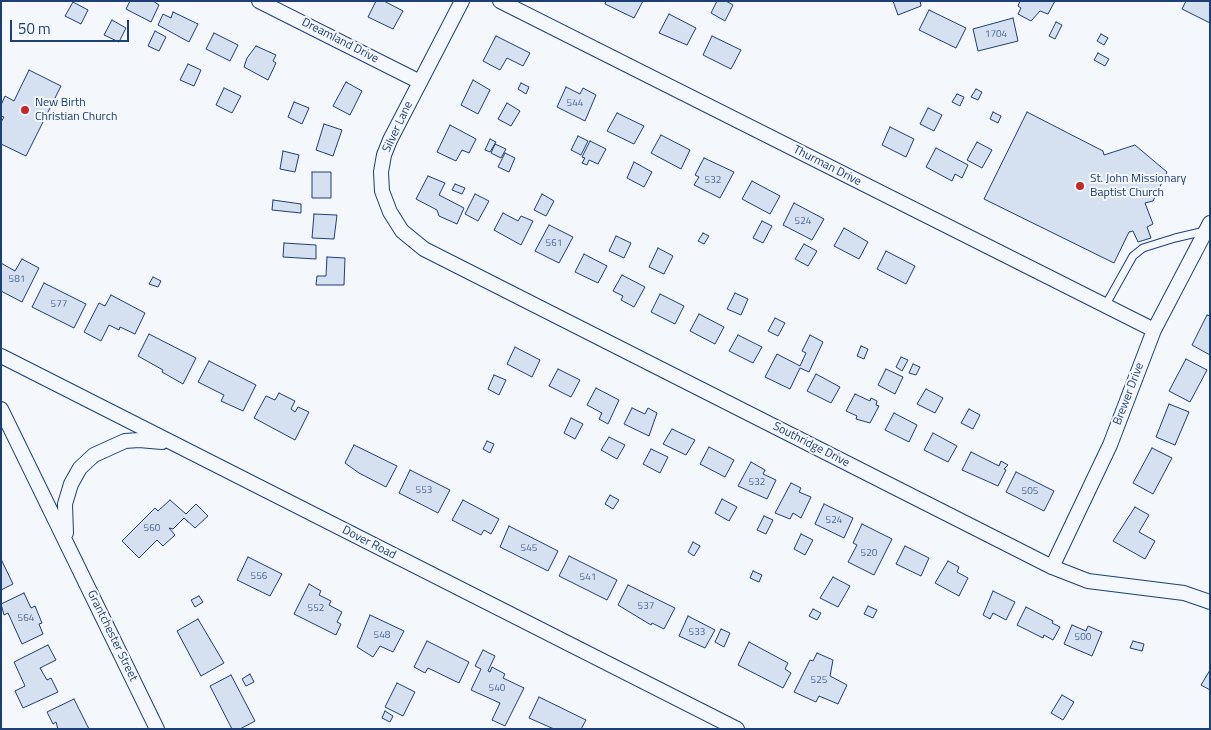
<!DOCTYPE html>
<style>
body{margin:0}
#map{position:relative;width:1211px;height:730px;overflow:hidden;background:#f4f7fb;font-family:"Titillium Web",sans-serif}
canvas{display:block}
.frame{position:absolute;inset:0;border:2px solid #1d3f73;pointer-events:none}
.scale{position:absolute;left:10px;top:20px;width:119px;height:22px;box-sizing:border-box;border:2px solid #1d3f73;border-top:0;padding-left:6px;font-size:15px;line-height:18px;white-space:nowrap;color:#1d3f73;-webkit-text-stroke:4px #f4f7fb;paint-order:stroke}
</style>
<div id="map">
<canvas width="1211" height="730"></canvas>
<div class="frame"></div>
<div class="scale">50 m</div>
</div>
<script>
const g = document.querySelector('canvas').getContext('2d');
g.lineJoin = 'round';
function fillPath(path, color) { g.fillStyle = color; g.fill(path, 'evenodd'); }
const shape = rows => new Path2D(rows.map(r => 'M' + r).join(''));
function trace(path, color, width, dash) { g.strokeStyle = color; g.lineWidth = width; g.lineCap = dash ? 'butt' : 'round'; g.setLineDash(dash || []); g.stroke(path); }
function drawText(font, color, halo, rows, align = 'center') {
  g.font = font + ' "Titillium Web",sans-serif'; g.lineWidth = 4; g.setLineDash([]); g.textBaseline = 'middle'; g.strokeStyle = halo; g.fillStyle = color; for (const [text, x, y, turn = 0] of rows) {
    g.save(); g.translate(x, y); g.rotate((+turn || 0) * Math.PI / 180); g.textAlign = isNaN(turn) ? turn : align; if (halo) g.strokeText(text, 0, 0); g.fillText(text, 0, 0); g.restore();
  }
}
const building = shape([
 [130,1,153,1,159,5,151,22,126,9,130,1],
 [376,1,384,1,403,11,393,29,368,17,376,1],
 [606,1,643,1,634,18,605,4,606,1],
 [717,1,726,1,733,5,725,21,711,13,717,1],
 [893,1,920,1,921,6,898,15,893,1],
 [1020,1,1055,1,1048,14,1040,11,1031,21,1018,14,1021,8,1018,6,1020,1],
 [1186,1,1210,1,1210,23,1182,9,1186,1],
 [73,2,88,10,81,24,65,16,73,2],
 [929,10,966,28,956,48,919,30,929,10],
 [173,12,198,24,189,42,158,25,163,14,171,18,173,12],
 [669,14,696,28,687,45,659,33,669,14],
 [1013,18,1018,41,978,51,973,29,1013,18],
 [112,20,126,28,119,42,104,35,112,20],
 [1056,22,1062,25,1055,39,1049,36,1056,22],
 [155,31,166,37,159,51,148,46,155,31],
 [214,33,238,45,230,61,206,49,214,33],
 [1101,34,1108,38,1104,45,1097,41,1101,34],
 [496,36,530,53,523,66,507,58,500,70,483,61,496,36],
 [712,36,741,50,731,69,703,55,712,36],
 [256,46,276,55,273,61,276,63,268,80,244,67,247,58,256,46],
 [1098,53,1109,59,1105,66,1094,60,1098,53],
 [188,64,201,70,194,86,180,80,188,64],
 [29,70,61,86,26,156,1,144,1,122,4,117,1,116,1,105,5,96,14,101,29,70],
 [473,80,490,90,478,114,461,105,473,80],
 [346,82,362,91,350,115,333,106,346,82],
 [521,83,529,87,526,94,518,89,521,83],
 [566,87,580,94,583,88,596,95,585,121,557,107,566,87],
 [224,88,241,96,232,113,216,105,224,88],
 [976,89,982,92,978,100,971,97,976,89],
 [957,94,964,97,960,106,952,102,957,94],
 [294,102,309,108,302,124,288,117,294,102],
 [507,103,520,111,511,126,498,119,507,103],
 [928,108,942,115,934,131,920,124,928,108],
 [993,112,1001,116,998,123,990,119,993,112],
 [1027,112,1103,151,1104,155,1135,145,1167,172,1153,201,1145,203,1153,224,1147,227,1151,238,1138,242,1133,231,1129,232,1114,263,984,199,1027,112],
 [617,113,644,126,634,144,607,131,617,113],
 [324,124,342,130,333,156,316,150,324,124],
 [450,125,476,139,469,153,462,150,456,161,437,152,450,125],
 [890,127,914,139,906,157,882,145,890,127],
 [661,135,690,150,681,169,651,153,661,135],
 [578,136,588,141,581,155,571,150,578,136],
 [490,139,496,142,490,152,485,150,490,139],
 [590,141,606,149,598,164,589,160,587,165,582,163,585,158,582,157,590,141],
 [977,142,992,150,982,168,967,160,977,142],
 [495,144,506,149,501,158,491,153,495,144],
 [936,148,968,165,962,178,955,174,952,181,926,167,936,148],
 [283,151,299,155,295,172,280,169,283,151],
 [505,153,515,158,509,172,498,167,505,153],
 [704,158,734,172,720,198,694,185,699,177,695,175,704,158],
 [634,162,652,172,644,187,627,178,634,162],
 [312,172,331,172,331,198,312,198,312,172],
 [428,176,445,183,439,195,464,208,457,224,439,216,437,210,416,199,428,176],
 [752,181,780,196,770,214,742,199,752,181],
 [455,184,465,188,462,194,452,190,455,184],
 [475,194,489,201,478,221,465,214,475,194],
 [542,194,554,201,546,216,534,210,542,194],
 [273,200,301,204,301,213,272,210,273,200],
 [794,203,824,219,812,240,783,225,794,203],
 [503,213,518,221,521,216,533,221,521,245,494,230,503,213],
 [314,214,337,215,334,239,312,238,314,214],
 [762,221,772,226,763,243,753,238,762,221],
 [549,225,573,237,559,263,535,251,549,225],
 [844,228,868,242,859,259,834,246,844,228],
 [703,233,709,236,704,244,698,241,703,233],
 [616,236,631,243,624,258,609,251,616,236],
 [284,243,316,245,316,259,283,257,284,243],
 [804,244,817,251,808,266,795,259,804,244],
 [658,248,673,256,664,274,649,267,658,248],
 [886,251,915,266,906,284,877,269,886,251],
 [584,254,607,266,598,283,575,272,584,254],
 [327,257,345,258,344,285,316,285,317,276,326,276,327,257],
 [22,259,39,268,22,302,1,291,1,263,15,271,22,259],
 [622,275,645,287,634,307,621,300,623,296,613,291,622,275],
 [153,277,161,281,158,287,149,284,153,277],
 [44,283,86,304,74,328,32,307,44,283],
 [735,293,748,299,741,315,727,309,735,293],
 [660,294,684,306,675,324,651,312,660,294],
 [111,295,145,313,135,334,120,327,119,330,109,325,101,341,84,332,99,303,105,306,111,295],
 [699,314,724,327,715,344,690,331,699,314],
 [1207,315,1210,316,1210,355,1192,345,1207,315],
 [775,318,785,323,778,336,768,331,775,318],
 [149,334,196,358,183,384,162,372,163,370,138,356,149,334],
 [738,335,762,347,753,363,729,351,738,335],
 [810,335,823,342,809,372,800,368,790,389,765,377,777,354,800,366,806,353,802,351,810,335],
 [861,346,868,349,864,359,857,356,861,346],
 [515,347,540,360,532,377,507,364,515,347],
 [901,357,908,360,902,371,896,367,901,357],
 [1186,359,1207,370,1190,402,1169,391,1186,359],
 [209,361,256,385,243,411,221,401,224,395,198,382,209,361],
 [913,364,920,367,916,375,909,373,913,364],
 [558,369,580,380,571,397,549,386,558,369],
 [886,369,903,377,895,394,878,385,886,369],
 [816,374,840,387,831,403,807,391,816,374],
 [494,375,506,380,499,395,488,389,494,375],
 [596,388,619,400,608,424,599,419,602,413,587,405,596,388],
 [926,389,943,398,935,413,917,404,926,389],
 [279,393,295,401,291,409,295,412,298,407,309,412,295,440,254,418,266,396,275,400,279,393],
 [855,394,870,401,871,398,877,401,876,405,879,406,870,423,856,419,857,416,846,411,855,394],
 [1169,404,1189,412,1175,445,1156,437,1169,404],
 [632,408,645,414,648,408,657,413,649,436,624,424,632,408],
 [969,409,980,415,973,429,961,423,969,409],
 [894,413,917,425,909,442,885,430,894,413],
 [571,418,583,424,575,439,564,433,571,418],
 [672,429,695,440,686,455,663,444,672,429],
 [933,433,957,446,948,462,924,450,933,433],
 [609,437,625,445,617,459,601,450,609,437],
 [487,441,494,444,490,453,483,449,487,441],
 [354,445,397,466,386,487,359,473,345,463,354,445],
 [709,447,734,460,725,477,700,464,709,447],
 [1152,448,1172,458,1153,494,1133,483,1152,448],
 [651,449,668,457,660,473,643,464,651,449],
 [971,452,999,466,1001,461,1008,465,1004,469,1006,470,998,486,962,470,971,452],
 [751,462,765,470,763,474,776,480,767,499,738,486,751,462],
 [410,470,450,490,438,513,399,493,410,470],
 [1016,472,1054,491,1044,511,1006,492,1016,472],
 [791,483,801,488,799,492,811,497,801,518,793,513,790,519,775,513,791,483],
 [610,495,619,500,613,509,605,504,610,495],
 [722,499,737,507,729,521,715,513,722,499],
 [170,500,186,514,196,504,208,516,195,528,184,518,173,529,169,528,175,535,163,546,157,540,139,558,122,541,155,508,158,511,170,500],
 [463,500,499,519,491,534,484,530,481,535,452,520,463,500],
 [824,504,853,518,844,538,815,524,824,504],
 [1135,507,1149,515,1139,532,1155,541,1145,559,1113,541,1135,507],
 [764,516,773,520,766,534,757,530,764,516],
 [862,524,892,539,874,575,848,562,857,545,853,543,862,524],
 [509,526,558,551,548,571,500,547,509,526],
 [801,534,813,540,805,555,794,549,801,534],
 [693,542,700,546,694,556,688,552,693,542],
 [905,546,929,558,921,576,896,564,905,546],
 [569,556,617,580,607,600,559,576,569,556],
 [248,557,282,574,270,596,237,580,248,557],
 [1,559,13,584,1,590,1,559],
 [948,561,959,567,957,572,968,578,959,596,935,583,948,561],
 [753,571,762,575,759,582,750,578,753,571],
 [833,577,850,586,838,607,820,598,833,577],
 [309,584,321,591,319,595,331,601,329,605,342,612,337,622,341,624,336,635,294,614,309,584],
 [628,585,675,608,664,629,652,623,651,625,618,605,628,585],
 [993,591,1015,602,1006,620,993,613,990,619,983,615,993,591],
 [24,593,31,608,35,606,42,623,39,624,43,634,22,644,8,613,4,615,1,604,24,593],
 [199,596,203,602,195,607,191,600,199,596],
 [868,606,877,610,873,618,864,614,868,606],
 [1026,607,1053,621,1052,623,1060,627,1053,640,1044,635,1043,638,1017,625,1026,607],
 [813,609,821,613,817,620,809,616,813,609],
 [370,615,404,631,393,652,380,646,373,657,357,647,370,615],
 [688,616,715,630,705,648,679,636,688,616],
 [198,619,224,663,201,676,177,631,198,619],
 [1072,625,1086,631,1088,626,1102,632,1092,656,1064,644,1072,625],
 [721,629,730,633,724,647,715,642,721,629],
 [427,641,469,662,459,683,428,668,425,673,414,667,427,641],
 [1133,641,1144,644,1142,651,1130,648,1133,641],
 [749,642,788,663,785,669,791,673,783,688,738,665,749,642],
 [48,645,56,660,40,668,47,680,51,678,58,692,23,708,15,691,25,686,14,662,48,645],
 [483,650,495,656,488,671,490,672,492,667,505,674,503,678,524,688,505,726,492,720,500,703,471,690,481,669,475,666,483,650],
 [817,653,833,660,830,676,847,685,838,704,819,696,816,702,794,692,810,660,813,661,817,653],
 [1210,670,1210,690,1201,685,1210,670],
 [250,674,254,682,246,686,242,679,250,674],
 [231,675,255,721,240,729,232,729,210,686,231,675],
 [397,683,415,692,403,716,385,707,397,683],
 [1062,695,1074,702,1063,720,1051,713,1062,695],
 [539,697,586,720,581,729,554,729,529,718,539,697],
 [74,699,89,729,58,729,56,722,53,724,47,712,74,699],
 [385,711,393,716,390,722,382,718,385,711]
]);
fillPath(building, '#d5e0f0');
trace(building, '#1d3f73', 1);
const service = shape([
 [1105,306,1133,256,1143,248,1175,238,1205,231]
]);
const minor = shape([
 [259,1,420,82],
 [462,1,390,140,384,155,381,172,382,191,390,212,402,231,424,249,1052,567,1088,581,1184,593,1210,602],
 [500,1,1154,330],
 [1,356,737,729],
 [1,409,157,729],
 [66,533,65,504,71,484,80,468,94,455,125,441,139,440,162,442],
 [1052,567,1110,445,1154,330,1210,223]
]);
trace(service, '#1d3f73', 9);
trace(minor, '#1d3f73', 16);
trace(service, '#f4f7fb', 7);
trace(minor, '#f4f7fb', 14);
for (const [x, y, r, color] of [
 [25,110,5,"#c62828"],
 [1080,186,5,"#c62828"]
]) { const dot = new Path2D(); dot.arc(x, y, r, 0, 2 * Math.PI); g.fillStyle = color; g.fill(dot); trace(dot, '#f4f7fb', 2); }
drawText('10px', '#4b6792', null, [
 ["1704",996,35],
 ["544",575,104],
 ["532",713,181],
 ["524",803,222],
 ["561",554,244],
 ["581",17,280],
 ["577",59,305],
 ["532",757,483],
 ["553",424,491],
 ["505",1030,492],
 ["524",834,521],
 ["560",152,529],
 ["545",529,549],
 ["520",869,554],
 ["556",259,577],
 ["541",588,578],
 ["537",646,607],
 ["552",316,609],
 ["564",26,619],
 ["533",697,633],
 ["548",382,636],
 ["500",1083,638],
 ["525",819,681],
 ["540",497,689]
]);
drawText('12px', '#1d3f73', '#f4f7fb', [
 ["Dreamland Drive",340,41,27],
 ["Silver Lane",398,127,-65],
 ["Thurman Drive",827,166,27],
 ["Brewer Drive",1129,394,-69],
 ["Southridge Drive",811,445,27],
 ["Dover Road",369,543,27],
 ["Grantchester Street",112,636,64]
]);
drawText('12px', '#1d3f73', '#f4f7fb', [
 ["New Birth",35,103],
 ["Christian Church",35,117],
 ["St. John Missionary",1090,179],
 ["Baptist Church",1090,193]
], 'left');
</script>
